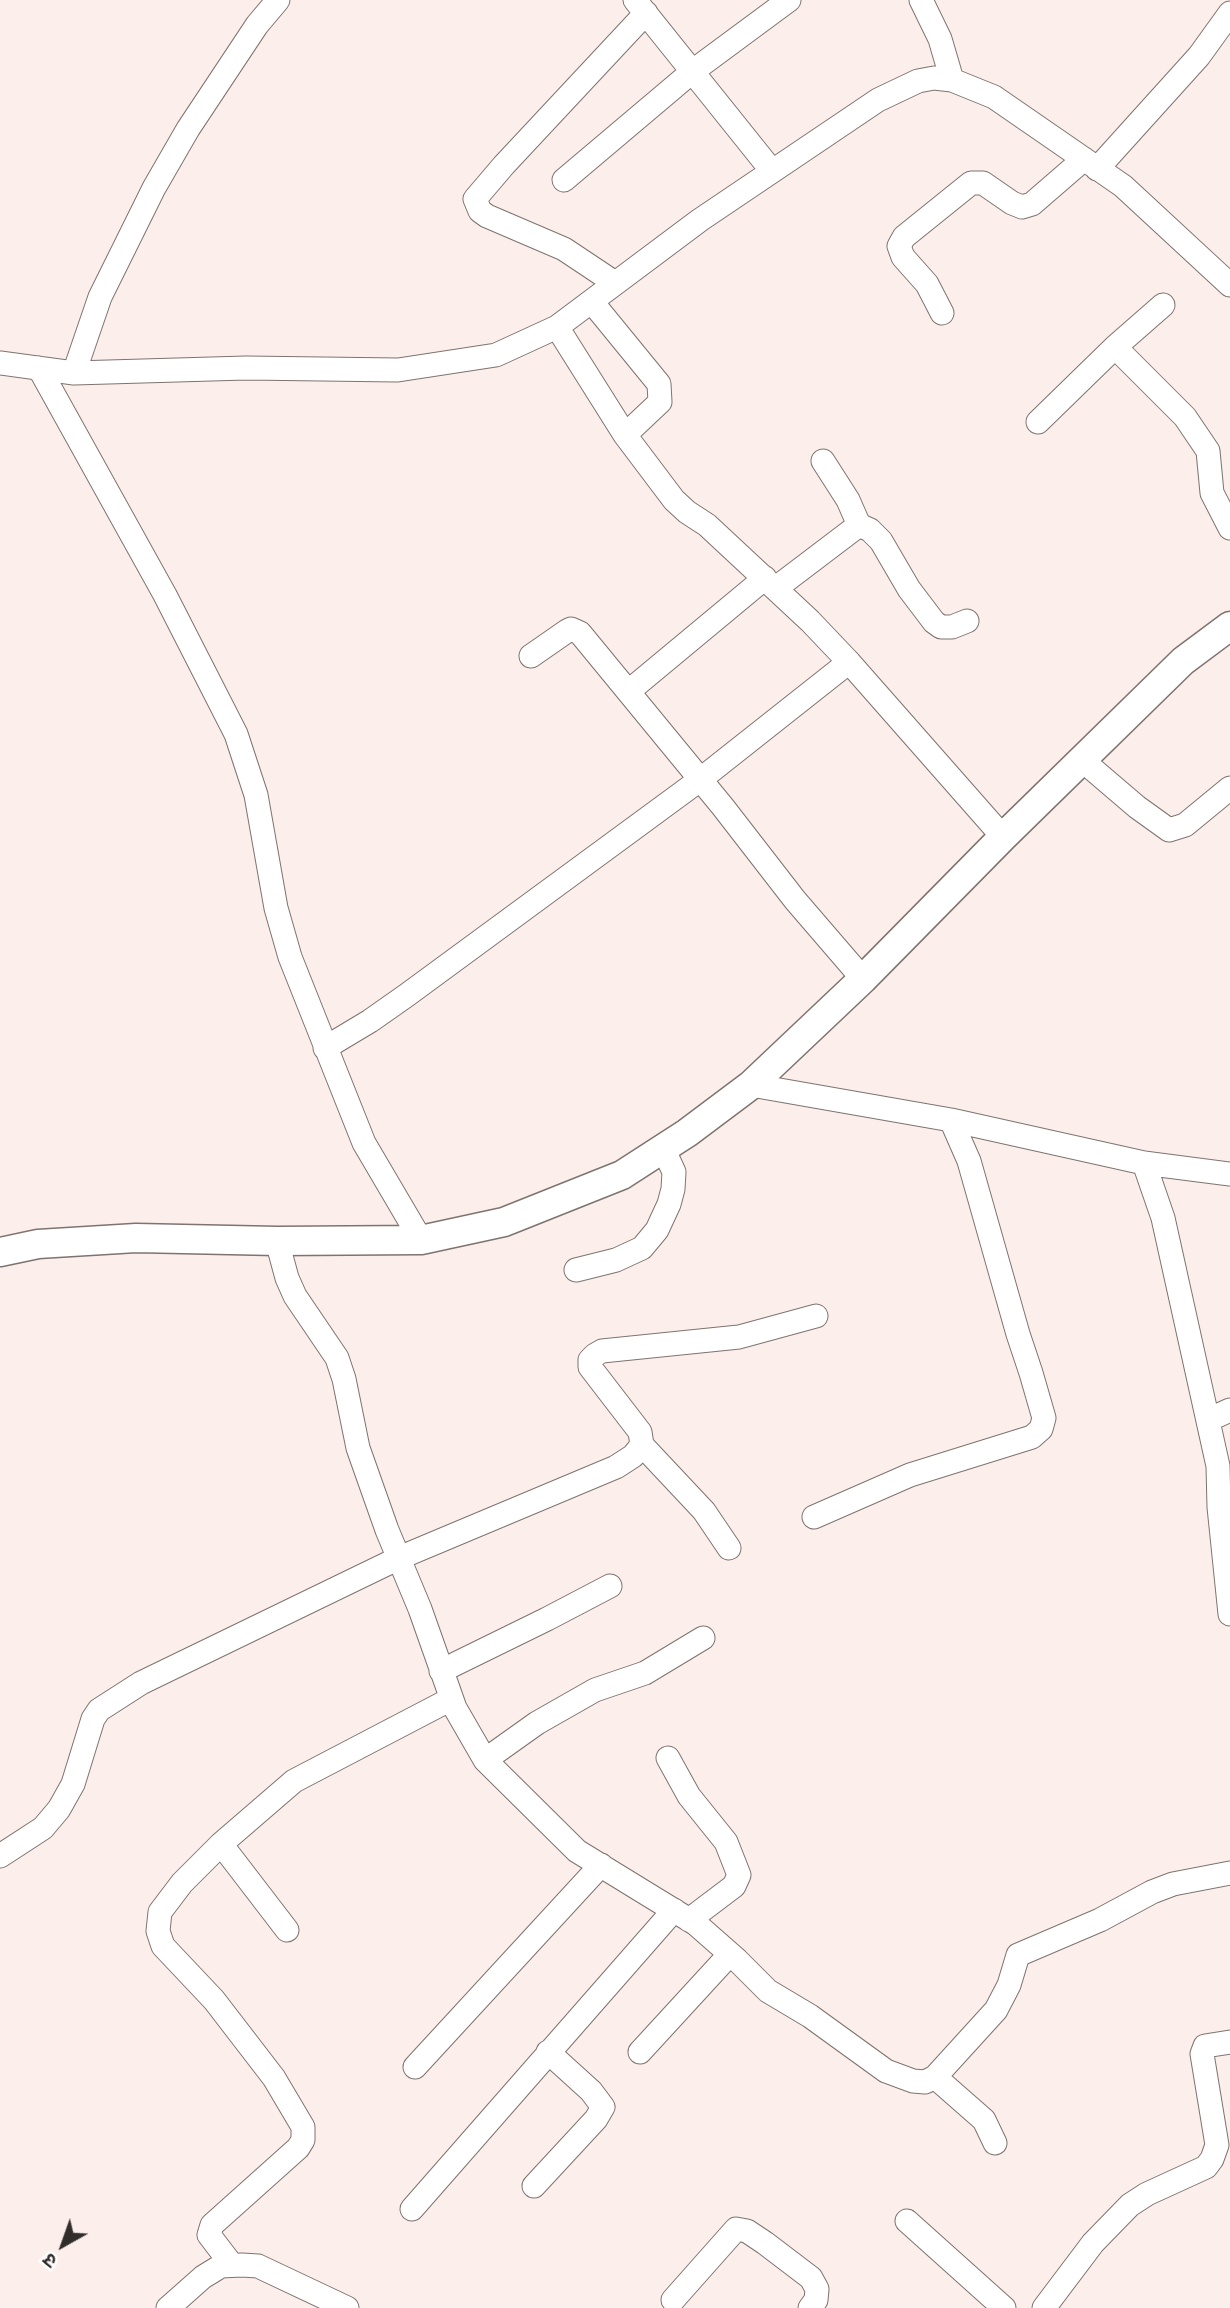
<!DOCTYPE html>
<meta charset="utf-8">
<style>
body{margin:0}
#map{position:relative;width:1230px;height:2308px;overflow:hidden;background:#fcefeb;font-family:Lato,"Noto Sans Devanagari",sans-serif}
canvas{display:block}
.north{position:absolute;left:28px;top:2210px;width:70px;height:70px;-webkit-text-stroke:5px #fff;paint-order:stroke;rotate:220deg;font-size:19px;font-weight:700;line-height:28px;text-align:center;color:#312d2b}
.north::after{content:'';display:block;margin:auto;width:24px;height:32px;background:#312d2b;clip-path:polygon(50% 0,100% 100%,50% 72%,0 100%)}
</style>
<div id="map">
<canvas width="1230" height="2308"></canvas>
<div class="north">उ</div>
</div>
<script>
const g = document.querySelector('canvas').getContext('2d');
g.lineJoin = 'round';
const shape = rows => new Path2D(rows.map(r => 'M' + r).join(''));
function trace(path, color, width, dash) { g.strokeStyle = color; g.lineWidth = width; g.lineCap = dash ? 'butt' : 'round'; g.setLineDash(dash || []); g.stroke(path); }
const minor = shape([
 [635,0,772,171],
 [921,0,940,39,952,80],
 [1097,169,1199,56,1230,13],
 [564,180,693,71,789,0],
 [615,283,564,249,487,216,480,211,475,199,504,165,646,13],
 [592,302,659,384,660,402,625,435],
 [942,313,927,284,903,257,899,246,904,237,971,183,983,183,1012,203,1022,207,1032,204,1084,159],
 [557,327,625,435,674,500,687,512,707,525,810,621,849,662,1003,837],
 [1115,347,1185,417,1208,451,1212,493,1230,528],
 [0,363,74,373,246,368,398,370,496,355,557,327,700,220,878,100,918,81,934,78,952,80,994,97,1123,186,1230,285],
 [39,368,165,595,236,734,256,795,276,908,290,957,364,1143,421,1240],
 [74,373,100,297,154,188,188,129,257,25,278,0],
 [1038,422,1115,347,1163,305],
 [823,461,848,500,859,525],
 [776,588,859,525,870,530,881,541,909,589,934,622,941,627,952,627,967,621],
 [531,656,567,631,571,629,580,633,723,807,795,900,863,979],
 [629,691,765,578],
 [1082,760,1137,807,1169,830,1185,825,1230,788],
 [325,1048,370,1021,407,995,701,779,849,662],
 [751,1085,951,1120,1144,1163,1230,1174],
 [1144,1163,1163,1218,1218,1466,1219,1507,1230,1614],
 [277,1241,287,1278,295,1296,337,1358,344,1379,358,1448,387,1530,420,1609,455,1708,485,1760,577,1851,696,1924,737,1960,768,1991,810,2016,886,2071,913,2081,925,2082,935,2077,996,2010,1009,1985,1018,1955,1100,1920,1152,1892,1173,1884,1230,1873],
 [576,1270,616,1260,642,1248,657,1230,669,1204,673,1189,674,1172,663,1148],
 [1208,1420,1230,1410],
 [642,1445,704,1511,729,1548],
 [814,1517,910,1475,1032,1437,1041,1429,1044,1418,1031,1373,1018,1334,969,1161,951,1120],
 [441,1671,547,1619,610,1586],
 [668,1758,689,1796,726,1842,739,1875,734,1886,689,1920],
 [485,1760,537,1723,595,1690,645,1673,703,1638],
 [221,1844,287,1930],
 [0,1856,43,1828,59,1809,73,1784,93,1719,99,1710,141,1683,399,1558,616,1467,633,1456,642,1445,640,1432,590,1367,590,1360,595,1355,602,1351,739,1337,816,1316],
 [640,2052,730,1954],
 [415,2067,601,1865],
 [935,2077,984,2120,995,2143],
 [534,2186,596,2119,603,2107,591,2091,548,2052],
 [412,2209,674,1910],
 [907,2221,1004,2308],
 [232,2265,209,2235,212,2225,298,2148,303,2140,303,2127,274,2078,214,2000,163,1946,158,1931,160,1912,182,1883,221,1844,294,1781,451,1699],
 [673,2300,736,2229,747,2231,765,2243,811,2278,817,2289,816,2300,810,2308],
 [168,2308,203,2277,221,2266,242,2265,258,2266,347,2308],
 [1044,2308,1093,2243,1130,2205,1147,2194,1206,2167,1212,2159,1217,2145,1202,2054,1205,2046,1230,2042]
]);
const major = shape([
 [0,1252,38,1244,136,1238,277,1241,421,1240,504,1222,622,1175,687,1133,751,1085,863,979,1003,837,1183,661,1230,626]
]);
trace(minor, '#7e736f', 25);
trace(major, '#7e736f', 31);
trace(minor, '#fff', 23);
trace(major, '#fff', 28);
</script>
